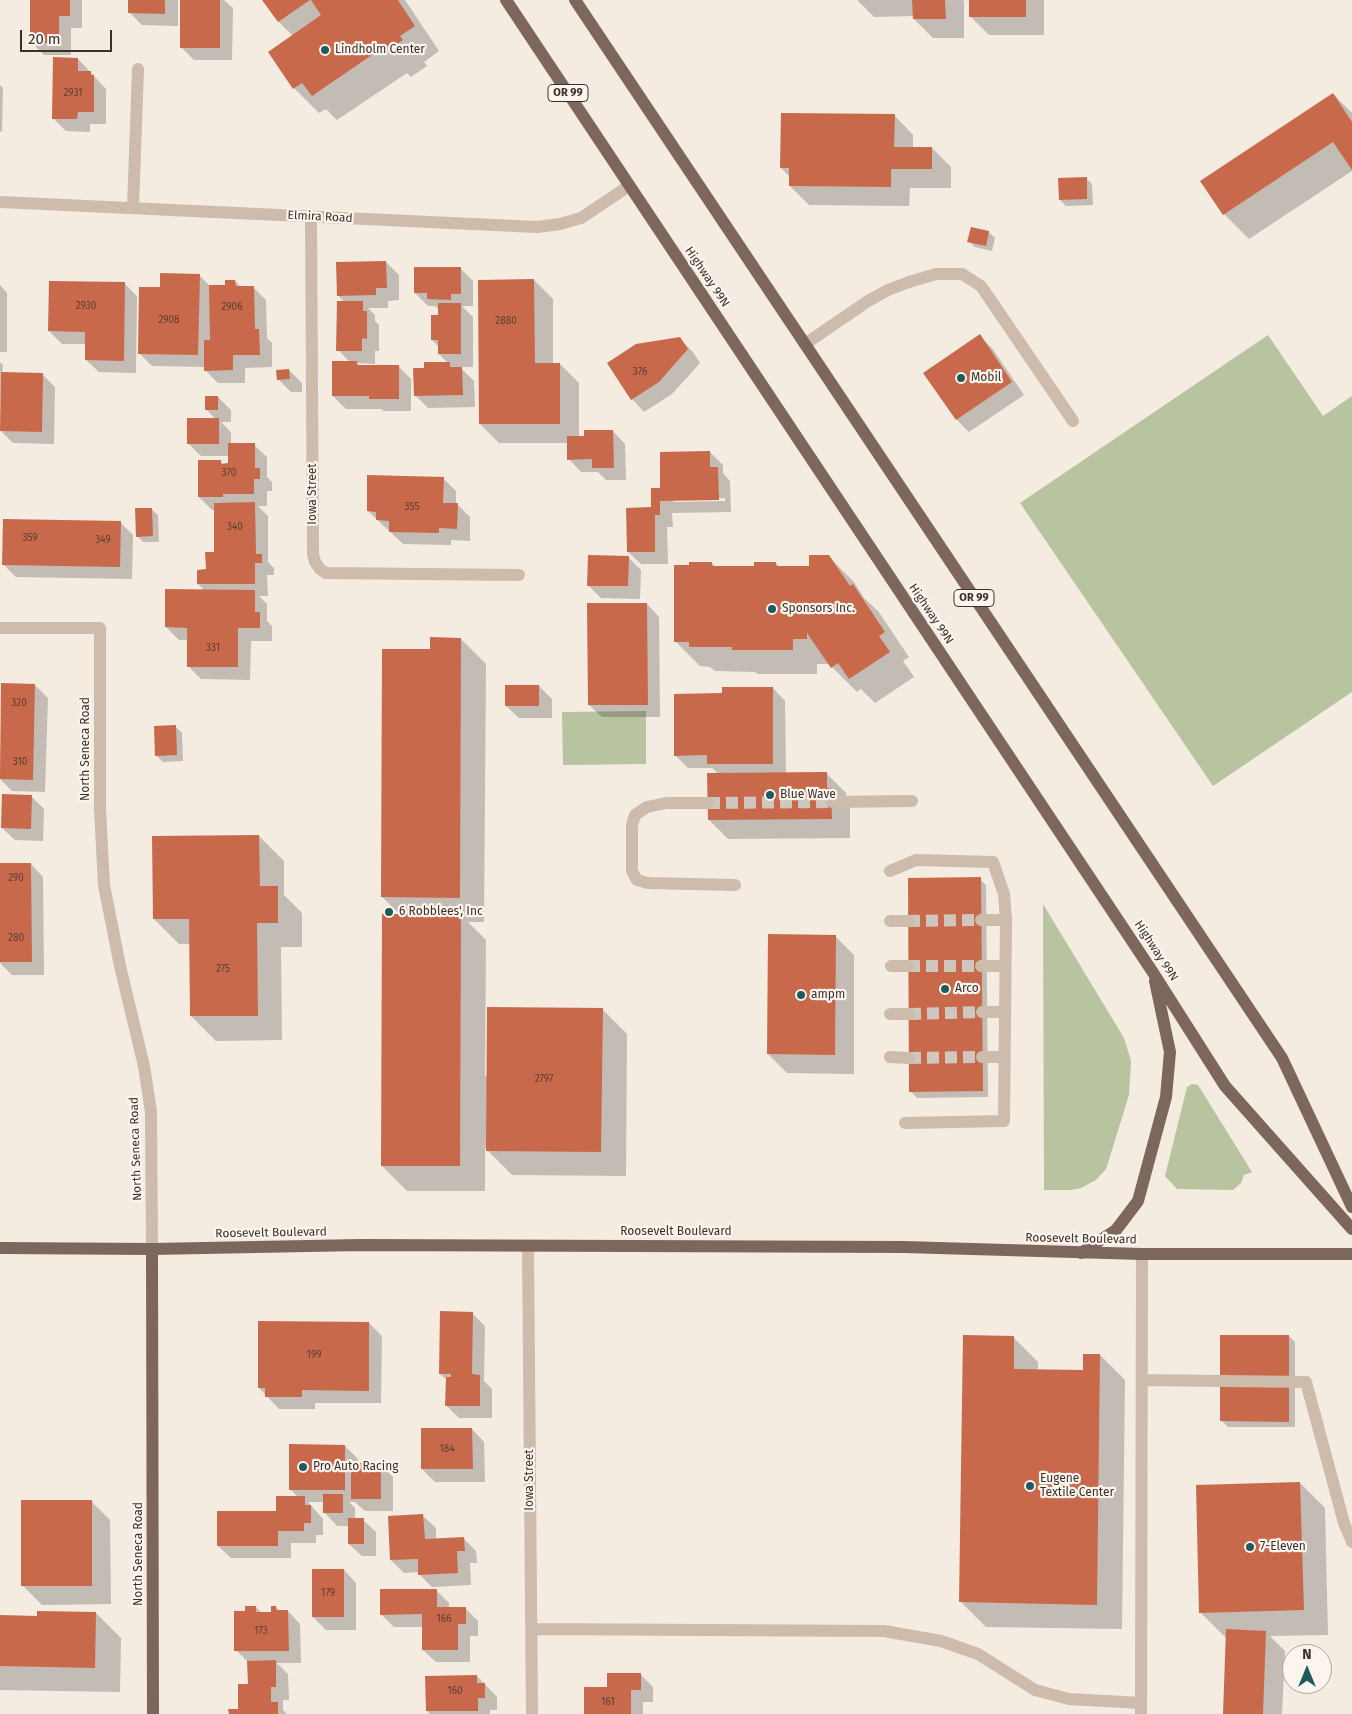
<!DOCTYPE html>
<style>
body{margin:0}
#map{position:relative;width:1352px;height:1714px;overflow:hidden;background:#f4ebe1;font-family:"Fira Sans",sans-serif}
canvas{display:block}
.north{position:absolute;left:1282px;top:1644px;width:50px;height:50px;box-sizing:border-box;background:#fbf5ee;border:1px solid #aea6a0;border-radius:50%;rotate:0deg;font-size:14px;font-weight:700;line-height:20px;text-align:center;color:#3b302b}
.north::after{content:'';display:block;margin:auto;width:18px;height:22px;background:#1f5a5e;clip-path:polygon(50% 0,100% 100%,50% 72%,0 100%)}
.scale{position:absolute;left:20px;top:30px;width:92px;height:22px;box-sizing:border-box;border:2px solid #3b302b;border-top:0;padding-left:6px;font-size:15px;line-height:18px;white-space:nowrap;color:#3b302b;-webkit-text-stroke:4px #fbf5ee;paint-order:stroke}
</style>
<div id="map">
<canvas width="1352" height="1714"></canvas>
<div class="north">N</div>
<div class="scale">20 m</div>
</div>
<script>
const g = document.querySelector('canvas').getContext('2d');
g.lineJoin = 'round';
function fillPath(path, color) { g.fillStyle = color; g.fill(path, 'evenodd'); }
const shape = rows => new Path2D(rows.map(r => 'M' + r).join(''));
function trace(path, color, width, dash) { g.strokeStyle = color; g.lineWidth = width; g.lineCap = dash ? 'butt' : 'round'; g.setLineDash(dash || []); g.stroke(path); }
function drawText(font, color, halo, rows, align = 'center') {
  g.font = font + ' "Fira Sans",sans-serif'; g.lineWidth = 4.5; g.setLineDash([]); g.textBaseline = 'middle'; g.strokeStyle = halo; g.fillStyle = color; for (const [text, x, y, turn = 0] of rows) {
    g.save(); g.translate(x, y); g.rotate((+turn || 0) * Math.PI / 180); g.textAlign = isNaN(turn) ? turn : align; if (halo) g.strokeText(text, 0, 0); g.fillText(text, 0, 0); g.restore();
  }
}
fillPath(shape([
 [1268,335,1323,416,1352,396,1352,692,1213,786,1020,503],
 [646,711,646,764,563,765,562,712],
 [1043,904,1124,1038,1131,1061,1129,1095,1106,1169,1096,1180,1081,1188,1071,1190,1044,1190],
 [1192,1084,1198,1085,1252,1172,1244,1175,1241,1183,1233,1190,1177,1189,1165,1176,1187,1087]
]), '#b8c4a0');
fillPath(shape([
 [31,0,82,0,82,28,71,28,71,55,44,55,31,42],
 [129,0,178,0,178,26,142,25,129,12],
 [181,0,224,0,233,8,232,60,194,60,181,47],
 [264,0,405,0,439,51,424,62,427,66,411,77,407,73,337,120,326,109,319,113,294,88,293,36,278,21],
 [857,0,962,0,964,1,964,38,933,38,914,19,914,16,874,17],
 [970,0,1044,0,1044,35,989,35,970,16],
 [78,59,106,89,106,124,90,124,90,132,66,131,53,118],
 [0,85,3,88,2,132,0,131],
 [1333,94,1352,113,1352,171,1249,239,1224,214],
 [894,115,913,135,913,148,932,148,951,167,951,188,910,188,909,206,809,205,790,186,790,177,781,168],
 [1086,178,1092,184,1093,205,1066,206,1060,200],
 [989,232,995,238,992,251,975,247,969,241],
 [386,262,399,275,399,300,388,301,388,308,368,308,375,315,375,321,379,325,379,351,375,351,375,364,357,363,360,366,398,366,411,379,411,411,384,411,381,409,346,409,333,396,350,362,338,350,344,302,338,295],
 [461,269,473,281,473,306,462,306,473,317,473,367,460,367,474,381,475,407,428,408,415,395,425,369,448,363,439,354,439,347,432,340,439,317,439,309,435,306,428,306,415,293],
 [199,275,210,286,226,286,235,281,241,287,253,287,266,300,267,338,272,343,272,367,245,368,245,383,218,383,205,370,205,367,152,366,139,353,161,288],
 [534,280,553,299,553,364,560,364,579,383,579,437,613,431,625,444,626,480,606,480,598,472,581,472,569,459,569,443,499,443,480,424],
 [124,283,137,296,136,373,99,372,86,360,86,344,62,344,49,331],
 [0,285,7,293,7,352,0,352],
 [979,336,992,348,1024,395,969,432,957,420],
 [680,339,693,352,700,363,672,394,644,412,632,399],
 [0,362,3,365,2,373,42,374,55,387,54,444,13,443,1,431],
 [289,370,302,383,302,392,291,392,278,379],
 [218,397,231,410,231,422,221,422,231,432,231,445,254,445,267,457,267,477,272,482,272,491,267,491,267,506,258,506,268,516,268,562,274,568,274,575,267,575,268,596,259,596,267,604,267,621,272,626,272,641,251,641,250,680,201,679,188,666,188,640,179,640,166,627,205,591,198,584,216,553,215,510,212,510,199,497,221,462,224,465,230,465,230,456,201,456,188,443,216,420,206,409],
 [710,452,723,465,723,473,730,481,731,512,672,513,673,527,667,527,668,564,641,564,628,552,662,489],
 [725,498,725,501,673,502,673,499],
 [443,478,456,491,456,505,458,505,470,517,470,541,451,540,451,545,403,544,368,511],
 [151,509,158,515,159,542,143,542,137,536],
 [120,522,133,535,132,579,16,577,3,564],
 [828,556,854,582,864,598,878,611,909,657,903,661,914,677,875,703,861,689,857,692,829,664,817,664,817,674,758,674,755,672,715,671,710,667,700,666,675,641,690,566,712,563,716,567,755,568,776,563,780,567,810,567],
 [628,557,641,570,640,599,601,598,588,585],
 [647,604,659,617,660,717,602,717,589,705],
 [461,639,486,664,484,922,468,922,486,940,485,1076,488,1076,602,1009,627,1034,626,1176,512,1175,485,1148,485,1191,407,1191,382,1166,401,915,382,897,432,650],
 [2,684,35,685,48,698,45,792,12,791,0,779],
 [539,686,552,699,552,718,519,718,506,706],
 [773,688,785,701,786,774,827,774,846,793,846,804,850,808,850,838,728,839,709,820,719,774,712,768,688,768,675,755,723,695],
 [175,726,182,733,183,761,163,762,157,756],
 [31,796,44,809,43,841,15,840,2,828],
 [259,836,284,861,284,895,302,913,302,947,281,947,282,1040,216,1041,191,1016,190,944,179,944,154,919],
 [0,864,31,864,43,877,44,975,12,975,0,963],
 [980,879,986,885,988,1097,917,1098,911,1092],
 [835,936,854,955,854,1074,787,1073,768,1054],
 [472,1313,485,1326,484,1381,492,1389,492,1418,459,1418,446,1405,447,1380,440,1374],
 [369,1323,382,1336,381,1403,315,1403,315,1409,279,1409,259,1388],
 [1289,1336,1295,1342,1295,1427,1228,1427,1222,1421],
 [1013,1337,1038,1362,1038,1371,1085,1372,1100,1355,1125,1380,1122,1629,986,1627,961,1602],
 [472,1429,484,1442,485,1482,435,1482,422,1469],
 [345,1446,358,1459,358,1464,380,1464,393,1477,393,1511,365,1511,355,1502,349,1502,355,1508,355,1520,363,1520,376,1532,376,1556,362,1556,349,1544,349,1526,337,1526,325,1513,324,1502,308,1502,323,1519,323,1535,316,1535,316,1543,291,1543,291,1558,231,1558,218,1546,277,1512,299,1498,290,1489],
 [1300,1483,1325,1508,1328,1635,1270,1636,1285,1651,1282,1714,1224,1714,1227,1637,1225,1637,1200,1612],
 [91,1501,110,1520,111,1604,42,1605,23,1586],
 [423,1516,436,1528,436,1540,464,1539,476,1551,477,1563,470,1563,471,1585,432,1587,419,1574,419,1572,404,1573,391,1560],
 [344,1570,356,1583,356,1630,326,1630,313,1617],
 [436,1590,449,1603,449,1608,465,1608,478,1621,478,1636,470,1636,470,1662,436,1662,423,1650,423,1627,394,1627,381,1614],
 [256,1607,262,1613,273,1613,276,1607,280,1611,288,1611,300,1624,301,1663,277,1663,288,1674,289,1700,283,1700,283,1710,287,1714,230,1714,239,1710,249,1686,249,1663,236,1650,247,1612],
 [96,1613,121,1638,120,1692,0,1690,0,1617,38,1618],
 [640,1674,653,1687,653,1702,643,1702,643,1714,585,1714,608,1688],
 [477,1676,497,1697,497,1710,490,1710,490,1714,430,1714,427,1711]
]), '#0003');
fillPath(shape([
 [30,0,70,0,70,16,59,16,59,43,30,43],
 [128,0,165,0,165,14,128,13],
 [180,0,220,0,220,48,180,48],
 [262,0,310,0,278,22],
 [311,0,398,0,415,26,400,36,403,40,385,53,382,48,312,96,302,83,293,89,268,52,321,15],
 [912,0,945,0,946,19,913,19],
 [969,0,1026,0,1026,17,969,17],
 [53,57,78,58,78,71,91,71,91,75,94,75,94,112,78,112,77,119,52,119],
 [1333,93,1352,122,1352,170,1333,142,1223,215,1200,181],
 [781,113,895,114,894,147,932,147,932,169,891,169,891,187,789,186,789,168,780,168],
 [1087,177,1087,199,1059,200,1058,178],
 [971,227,989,231,986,246,967,242],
 [386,261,387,288,376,288,376,295,337,296,336,262],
 [414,267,461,267,461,294,451,294,451,300,427,299,427,293,414,293],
 [160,273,200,274,198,355,138,354,139,287,160,287],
 [534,279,535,363,560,363,560,424,479,424,478,280],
 [225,280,235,280,236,286,254,286,255,329,259,329,260,355,233,355,233,370,204,371,204,340,210,340,209,285,225,285],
 [49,281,125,282,124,361,85,360,85,332,48,331],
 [337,301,363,301,363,311,367,311,367,339,362,338,362,351,336,351],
 [438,303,461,303,461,354,438,354,438,340,431,340,431,315,438,315],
 [980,334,1012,382,956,420,923,373],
 [680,337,688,349,659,382,631,400,607,363,636,344],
 [332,361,357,361,357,365,399,365,399,399,369,399,369,396,332,396],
 [424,362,450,362,450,367,462,367,463,395,414,396,413,368,424,368],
 [289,369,290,379,277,380,276,370],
 [1,372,43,373,42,432,0,431],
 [205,396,218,396,218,410,205,410],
 [187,418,219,418,219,444,187,444],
 [584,430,613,430,614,468,592,468,592,459,567,460,567,436,584,436],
 [228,443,255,443,255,468,260,468,260,479,254,479,254,494,223,494,223,497,198,497,198,460,221,460,221,464,228,463],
 [710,451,710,467,718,467,719,500,660,501,660,515,655,515,655,552,627,552,626,508,651,507,651,488,660,488,660,452],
 [367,475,444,477,443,503,458,503,457,529,439,528,439,533,389,532,389,521,376,520,376,512,367,511],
 [255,502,256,554,262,554,262,563,255,563,255,584,197,584,197,570,206,569,205,552,214,552,214,503],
 [135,508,152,508,153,536,136,537],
 [3,519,121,521,120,567,2,565],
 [588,555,629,556,628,586,587,586],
 [809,555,829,555,850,586,853,584,885,632,879,636,890,652,849,679,838,663,831,668,807,633,807,639,793,639,793,650,732,650,732,647,689,647,689,642,674,642,674,565,689,565,689,562,712,562,712,566,754,566,754,562,776,562,776,566,809,566],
 [165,589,255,590,255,612,260,612,260,628,238,628,238,667,187,667,187,628,165,627],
 [587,603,647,603,648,705,588,705],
 [430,637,461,638,460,898,381,897,382,649,430,649],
 [1,683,35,684,33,780,0,779],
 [505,685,539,685,539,706,505,706],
 [722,687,773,687,773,764,707,764,707,755,674,756,674,694,722,693],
 [176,725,177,755,155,756,154,726],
 [827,772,827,788,831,788,832,819,708,820,707,773],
 [2,794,32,795,31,829,1,828],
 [259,835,260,886,278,886,278,923,257,923,258,1016,190,1016,189,919,153,919,152,836],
 [0,863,31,863,32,962,0,962],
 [981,877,983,1091,909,1092,908,878],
 [382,914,461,914,460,1166,381,1166],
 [768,934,836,935,835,1055,767,1054],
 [487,1007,603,1008,601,1152,486,1151],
 [440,1311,473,1312,472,1374,480,1375,480,1406,445,1406,446,1377,451,1377,451,1374,439,1374],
 [258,1321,369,1322,369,1391,302,1390,302,1397,265,1397,265,1388,258,1388],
 [963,1335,1014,1336,1014,1369,1083,1370,1083,1354,1100,1354,1097,1605,959,1602],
 [1220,1335,1289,1335,1289,1422,1220,1421],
 [421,1428,472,1428,473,1469,421,1469],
 [289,1444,345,1445,345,1490,289,1490],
 [351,1463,381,1463,381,1499,351,1499],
 [1300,1482,1304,1610,1199,1613,1196,1485],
 [323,1494,343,1494,343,1513,323,1513],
 [276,1496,305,1496,305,1505,311,1505,311,1523,304,1523,304,1531,278,1531,278,1546,217,1546,217,1511,276,1511],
 [21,1500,92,1500,92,1586,21,1586],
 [423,1514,425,1539,464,1537,465,1551,457,1551,458,1573,418,1575,418,1559,390,1560,388,1516],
 [348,1518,364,1518,364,1544,348,1544],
 [312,1569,344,1569,344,1617,312,1617],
 [380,1589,437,1589,437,1607,466,1607,466,1624,458,1624,458,1650,422,1650,422,1614,380,1615],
 [245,1606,256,1606,256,1612,271,1612,271,1606,276,1606,276,1610,288,1610,289,1651,234,1651,234,1611,245,1611],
 [37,1611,96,1612,95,1668,0,1666,0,1615,37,1616],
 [1226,1629,1266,1631,1263,1714,1223,1714],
 [276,1660,276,1687,271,1687,271,1702,278,1702,278,1714,229,1714,228,1709,238,1709,238,1684,248,1684,247,1661],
 [607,1673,641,1673,641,1690,631,1690,631,1714,584,1714,584,1687,607,1687],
 [477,1675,477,1683,485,1683,485,1698,478,1698,478,1711,426,1711,425,1676]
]), '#c8694b');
trace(shape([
 [708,803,832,802],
 [908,921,981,920],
 [908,966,981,966],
 [909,1014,982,1012],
 [909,1058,982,1057]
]), '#cfc6bd', 12, [12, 6]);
trace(shape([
 [0,202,537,227,560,224,581,218,629,186],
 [133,208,138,69],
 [311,217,313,554,315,562,320,569,326,573,519,575],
 [805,344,868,301,888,290,909,282,936,274,962,274,981,286,1073,421],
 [0,628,100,628,100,809,104,885,120,966,144,1066,151,1112,152,1249],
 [832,802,912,801],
 [708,803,666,803,647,807,635,815,632,825,632,871,637,880,648,883,735,885],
 [890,871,916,860,993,862,1004,894,1006,920,1004,1121,905,1123],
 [981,920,1006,920],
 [890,921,908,921],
 [891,966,908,966],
 [981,966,1005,966],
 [982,1012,1005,1012],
 [890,1014,909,1014],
 [890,1057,909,1058],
 [982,1057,1005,1057],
 [528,1246,532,1714],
 [1142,1380,1306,1382,1344,1523,1352,1542],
 [531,1629,884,1631,941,1641,978,1654,1035,1690,1069,1699,1141,1703],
 [1141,1714,1142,1254]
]), '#cdbbac', 12);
trace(shape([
 [506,0,1152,971,1225,1086,1352,1229],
 [575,0,1282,1058,1352,1207],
 [0,1248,152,1249,360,1245,904,1247,1142,1254,1352,1254],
 [152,1249,153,1714],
 [1081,1253,1116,1230,1138,1201,1166,1097,1170,1052,1155,981]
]), '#7d675c', 12);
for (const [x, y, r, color] of [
 [325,50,5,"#1f5a5e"],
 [961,378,5,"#1f5a5e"],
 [772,609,5,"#1f5a5e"],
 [770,795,5,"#1f5a5e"],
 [389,912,5,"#1f5a5e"],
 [945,989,5,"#1f5a5e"],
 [801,995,5,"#1f5a5e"],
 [303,1467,5,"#1f5a5e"],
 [1030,1486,5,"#1f5a5e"],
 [1250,1547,5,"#1f5a5e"]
]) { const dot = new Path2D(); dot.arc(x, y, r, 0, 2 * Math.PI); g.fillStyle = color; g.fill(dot); trace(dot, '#fbf5ee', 2); }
drawText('10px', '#5e3e33', null, [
 ["2931",73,93],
 ["2930",86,306],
 ["2906",232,307],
 ["2908",169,320],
 ["2880",506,321],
 ["376",640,372],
 ["370",229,473],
 ["355",412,507],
 ["340",235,527],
 ["359",30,538],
 ["349",103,540],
 ["331",213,648],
 ["320",19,703],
 ["310",20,762],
 ["290",16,878],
 ["280",16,938],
 ["275",223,969],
 ["2797",544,1079],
 ["199",314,1355],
 ["184",447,1449],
 ["179",328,1593],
 ["166",444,1619],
 ["173",261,1631],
 ["160",455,1691],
 ["161",608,1702]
]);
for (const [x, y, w] of [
 [568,93,40],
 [974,598,40]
]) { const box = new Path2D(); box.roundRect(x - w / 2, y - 8.5, w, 17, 4); g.fillStyle = '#fbf5ee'; g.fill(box); trace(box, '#3b302b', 1); }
drawText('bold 11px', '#3b302b', null, [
 ["OR 99",568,93],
 ["OR 99",974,598]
]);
drawText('12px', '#3b302b', '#fbf5ee', [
 ["Lindholm Center",335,50],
 ["Mobil",971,378],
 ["Sponsors Inc.",782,609],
 ["Blue Wave",780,795],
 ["6 Robblees', Inc",399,912],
 ["Arco",955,989],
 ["ampm",811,995],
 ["Pro Auto Racing",313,1467],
 ["Eugene",1040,1479],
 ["Textile Center",1040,1493],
 ["7-Eleven",1260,1547]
], 'left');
drawText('12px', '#3b302b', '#fbf5ee', [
 ["Elmira Road",320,217,3],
 ["Highway 99N",707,277,56],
 ["Iowa Street",313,494,-90],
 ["Highway 99N",931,614,56],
 ["North Seneca Road",86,749,-90],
 ["Highway 99N",1156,951,57],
 ["North Seneca Road",136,1149,-92],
 ["Roosevelt Boulevard",676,1232],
 ["Roosevelt Boulevard",271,1233,-1],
 ["Roosevelt Boulevard",1081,1239,1],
 ["Iowa Street",530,1480,-90],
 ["North Seneca Road",139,1554,-90]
]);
</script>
